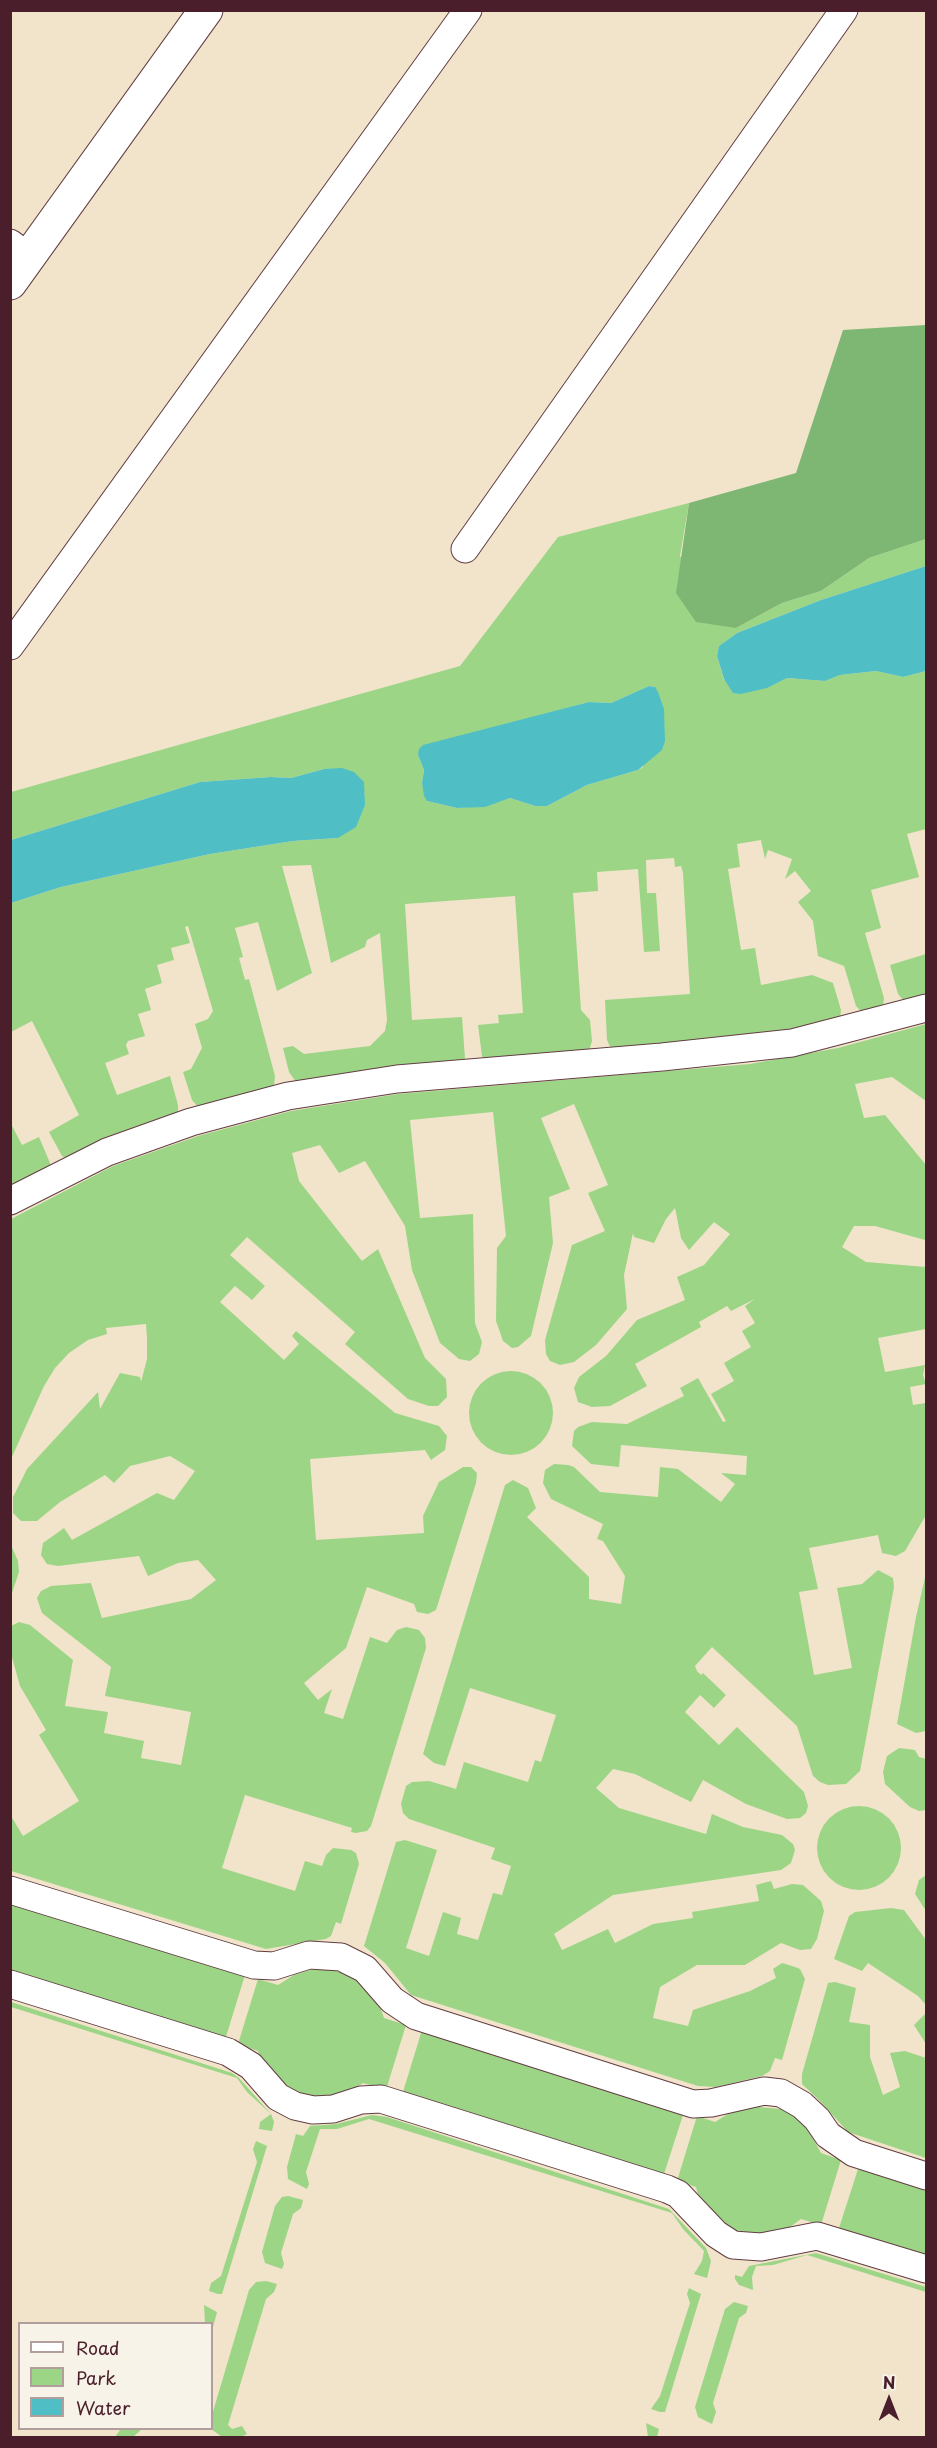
<!DOCTYPE html>
<style>
body{margin:0}
#map{position:relative;width:937px;height:2448px;overflow:hidden;background:#f1e4ca;font-family:"Playpen Sans",sans-serif}
canvas{display:block}
.frame{position:absolute;inset:0;border:12px solid #4a1f2b;pointer-events:none}
.legend{position:absolute;left:18px;top:2322px;width:195px;height:108px;box-sizing:border-box;background:#f7f3e8;border:2px solid #b29e9c;margin:0;padding:8px 10px;list-style:none;font-size:18px;color:#4a1f2b}
.legend li{display:flex;align-items:center;gap:12px;height:30px}
.legend b{width:30px;border:2px solid #b29e9c}
.north{position:absolute;left:859px;top:2370px;width:60px;height:60px;-webkit-text-stroke:4px #f7f3e8;paint-order:stroke;rotate:0deg;font-size:16px;font-weight:700;line-height:24px;text-align:center;color:#4a1f2b}
.north::after{content:'';display:block;margin:auto;width:21px;height:27px;background:#4a1f2b;clip-path:polygon(50% 0,100% 100%,50% 72%,0 100%)}
</style>
<div id="map">
<canvas width="937" height="2448"></canvas>
<div class="frame"></div>
<ul class="legend">
<li><b style="height:8px;background:#fff"></b>Road</li>
<li><b style="height:16px;background:#9dd587"></b>Park</li>
<li><b style="height:16px;background:#50bfc5"></b>Water</li>
</ul>
<div class="north">N</div>
</div>
<script>
const g = document.querySelector('canvas').getContext('2d');
g.lineJoin = 'round';
function fillPath(path, color) { g.fillStyle = color; g.fill(path, 'evenodd'); }
const shape = rows => new Path2D(rows.map(r => 'M' + r).join(''));
function trace(path, color, width, dash) { g.strokeStyle = color; g.lineWidth = width; g.lineCap = dash ? 'butt' : 'round'; g.setLineDash(dash || []); g.stroke(path); }
fillPath(shape([
 [689,503,680,556,736,628,782,603,821,591,869,558,926,539,926,566,821,600,737,633,719,646,717,656,724,680,772,685,787,678,825,681,840,675,876,671,903,677,926,671,926,829,907,834,919,877,871,890,881,928,865,933,884,998,883,1008,863,1013,856,1006,844,966,818,956,813,921,798,902,811,891,795,871,785,879,792,859,768,850,765,859,761,840,737,844,740,867,728,869,741,950,755,948,761,985,812,975,833,983,841,1010,840,1020,790,1034,611,1049,607,1040,605,1000,690,994,683,873,681,866,675,867,674,858,646,860,647,893,656,893,660,951,644,952,638,869,597,872,598,891,573,893,581,1010,590,1020,592,1041,589,1051,484,1060,482,1056,478,1025,499,1023,498,1015,523,1013,515,896,405,904,412,1020,462,1017,465,1059,463,1061,296,1082,289,1072,283,1048,293,1046,304,1054,370,1046,385,1031,387,1020,380,933,367,940,365,947,331,963,311,865,282,866,312,973,277,991,258,922,235,928,243,957,239,958,245,980,249,979,275,1076,274,1086,198,1107,192,1100,183,1072,191,1069,202,1048,195,1024,208,1019,213,1011,188,926,185,927,190,943,171,948,174,960,157,965,162,983,145,989,151,1010,138,1014,145,1036,128,1041,126,1045,129,1054,105,1063,117,1095,170,1076,178,1105,178,1114,66,1158,62,1156,49,1132,79,1115,32,1021,11,1032,11,903,61,887,210,854,293,841,338,838,365,793,324,769,291,778,271,777,200,782,11,840,11,792,460,666,558,537],
 [649,686,655,687,643,767,638,770,587,785,547,806,535,806,510,798,485,806,457,808,427,801,422,783,424,770,418,755,511,723,589,702,611,703],
 [926,954,926,998,904,1001,898,994,890,965],
 [926,1024,926,1101,892,1077,855,1084,864,1118,885,1115,926,1165,925,1240,875,1226,854,1226,842,1247,866,1262,926,1267,926,1329,878,1338,885,1372,925,1365,923,1375,926,1384,910,1387,913,1405,926,1403,926,1515,905,1551,896,1556,882,1553,878,1535,809,1548,818,1589,799,1592,814,1675,852,1668,837,1588,862,1584,878,1570,893,1578,894,1587,860,1771,846,1784,828,1785,820,1782,813,1776,797,1726,712,1647,695,1666,697,1671,701,1675,703,1673,726,1695,714,1708,700,1695,685,1712,719,1745,737,1727,804,1792,808,1806,806,1813,800,1818,787,1819,746,1804,703,1780,691,1802,635,1774,613,1769,596,1788,619,1808,706,1834,712,1814,743,1827,782,1835,793,1844,795,1850,791,1863,781,1870,613,1895,554,1934,562,1950,608,1929,615,1943,653,1924,693,1918,692,1912,759,1901,756,1885,771,1881,774,1889,792,1884,803,1885,821,1901,824,1911,817,1939,811,1949,800,1950,781,1943,745,1965,697,1965,660,1987,653,2018,688,2026,693,2010,750,1991,776,1978,773,1969,782,1963,795,1967,800,1969,805,1979,782,2060,775,2058,770,2071,762,2076,716,2087,698,2086,411,1995,385,1963,364,1946,396,1842,405,1840,437,1850,406,1948,429,1956,443,1912,461,1918,457,1934,478,1940,493,1893,502,1895,511,1866,491,1859,495,1848,409,1819,403,1813,401,1804,406,1786,412,1782,429,1781,456,1789,464,1762,528,1782,535,1760,541,1762,556,1715,470,1688,445,1766,434,1763,423,1754,505,1485,513,1480,528,1488,536,1508,527,1517,589,1577,589,1599,621,1604,625,1576,603,1541,597,1539,603,1524,551,1499,543,1483,545,1470,554,1464,568,1465,574,1467,600,1492,658,1497,660,1467,678,1469,721,1502,735,1484,721,1473,746,1475,747,1456,621,1445,619,1467,591,1464,572,1446,574,1431,578,1427,592,1422,627,1424,684,1396,680,1388,698,1378,723,1422,726,1421,711,1394,734,1381,724,1363,751,1347,742,1331,755,1323,745,1306,755,1299,731,1311,727,1306,699,1322,701,1327,635,1364,647,1386,610,1406,592,1407,578,1402,574,1388,579,1377,606,1356,637,1320,685,1300,677,1277,704,1265,730,1234,714,1222,689,1250,681,1238,675,1208,666,1219,654,1243,634,1237,633,1233,624,1275,627,1309,596,1345,574,1362,560,1365,550,1361,546,1354,545,1340,572,1245,605,1231,588,1193,608,1185,574,1104,541,1118,570,1189,549,1197,553,1243,531,1336,518,1347,512,1348,503,1341,496,1321,497,1248,506,1236,493,1112,410,1120,420,1218,473,1214,475,1323,482,1342,479,1354,470,1361,459,1359,440,1343,412,1270,405,1226,365,1161,339,1173,320,1145,292,1153,299,1181,362,1261,378,1249,425,1358,446,1379,447,1397,438,1406,429,1406,408,1399,345,1344,355,1332,247,1237,230,1255,265,1286,252,1300,235,1286,220,1302,284,1360,299,1344,292,1336,296,1331,395,1413,439,1426,447,1436,445,1450,431,1460,425,1450,310,1459,316,1540,424,1533,423,1516,439,1482,463,1467,471,1467,477,1473,476,1483,436,1610,428,1614,417,1612,414,1604,367,1587,346,1648,304,1683,318,1700,332,1689,324,1713,343,1719,370,1637,387,1643,397,1630,406,1627,419,1630,425,1638,426,1648,371,1826,367,1831,356,1833,351,1832,352,1828,245,1795,222,1868,295,1891,305,1861,322,1866,326,1855,333,1848,351,1850,356,1853,359,1864,341,1924,336,1922,331,1936,326,1939,266,1949,11,1871,11,1816,23,1836,79,1801,39,1735,46,1730,20,1686,11,1654,11,1626,19,1622,30,1625,73,1660,65,1706,108,1712,104,1733,144,1741,141,1758,181,1765,191,1712,105,1696,111,1667,42,1613,37,1598,41,1591,51,1586,91,1583,102,1618,191,1599,216,1580,198,1560,178,1563,148,1576,139,1556,58,1566,47,1564,41,1555,43,1543,64,1528,72,1540,157,1493,174,1500,195,1471,170,1456,130,1466,114,1483,105,1475,60,1502,37,1521,21,1521,13,1513,13,1497,27,1469,98,1392,100,1409,120,1373,140,1377,141,1382,147,1359,147,1339,146,1324,106,1328,107,1334,88,1340,69,1353,55,1368,44,1386,11,1459,11,1219,113,1166,198,1136,291,1111,398,1094,750,1064,838,1048],
 [10,1122,22,1145,39,1137,50,1163,50,1166,10,1190],
 '469 1413a42 42 0 1 1 84 0a42 42 0 1 1-84 0Z',
 [11,1545,18,1561,19,1572,11,1596],
 [926,1573,926,1731,916,1733,897,1724,916,1617],
 [899,1748,915,1750,919,1757,926,1759,926,1810,919,1811,910,1807,885,1784,883,1772,887,1756],
 '817 1848a42 42 0 1 1 84 0a42 42 0 1 1-84 0Z',
 [926,1875,926,1911,915,1894,919,1880],
 [10,1902,245,1975,225,2040,11,1974],
 [891,1908,904,1910,926,1940,926,2005,918,1996,868,1963,862,1971,834,1959,849,1916,855,1912],
 [327,1969,344,1973,359,1981,380,2007,384,2018,406,2025,386,2090,363,2083,348,2093,314,2099,283,2087,261,2061,258,2051,238,2044,258,1979,278,1985,294,1975,310,1970],
 [835,1982,856,1988,849,2022,870,2025,870,2057,883,2095,900,2087,890,2053,905,2051,926,2058,926,2158,848,2132,820,2101,802,2084,802,2074,828,1983],
 [11,2002,232,2073,239,2078,271,2114,274,2122,272,2131,259,2129,260,2122,271,2114,247,2092,237,2078,11,2007],
 [926,2013,926,2044,914,2025],
 [422,2030,684,2112,663,2177,402,2095],
 [747,2106,781,2109,796,2117,808,2129,821,2153,841,2160,821,2225,801,2219,786,2230,769,2235,735,2232,720,2224,699,2198,696,2187,677,2181,697,2116,715,2122,731,2112],
 [372,2115,387,2117,669,2209,706,2248,711,2261,707,2278,694,2274,702,2261,704,2251,683,2229,672,2213,369,2119,337,2129,320,2129,306,2172,309,2184,307,2189,288,2179,287,2167,296,2134,303,2136,310,2126,336,2124],
 [256,2141,267,2146,222,2294,218,2294,209,2291,211,2283,221,2276,257,2162,253,2149],
 [859,2166,926,2188,926,2258,838,2231],
 [288,2196,303,2200,301,2208,293,2214,281,2253,284,2264,282,2269,265,2263,262,2252,275,2206,282,2197],
 [816,2253,926,2287,926,2292,807,2255,773,2265,756,2266,752,2277,753,2290,739,2285,735,2279,735,2275,742,2277,749,2266],
 [266,2281,277,2284,274,2292,266,2299,228,2425,232,2429,242,2426,247,2434,241,2437,222,2437,211,2429,212,2415,249,2290,256,2282],
 [689,2288,701,2294,665,2412,660,2412,651,2409,660,2396,690,2303,687,2294],
 [734,2302,748,2306,746,2313,739,2318,713,2403,716,2412,712,2424,698,2417,695,2407,725,2309],
 [204,2305,217,2312,212,2331,212,2324,205,2323],
 [646,2423,659,2429,657,2437,648,2437],
 [142,2429,133,2437,115,2437,120,2430]
]), '#9dd587');
fillPath(shape([
 [926,325,926,539,869,558,821,591,782,603,736,628,696,622,676,593,689,503,796,473,843,330]
]), '#7eb674');
fillPath(shape([
 [926,566,926,671,903,677,876,671,840,675,825,681,787,678,767,688,741,694,733,693,724,679,717,656,719,646,737,633,821,600],
 [649,686,655,687,658,692,664,709,665,741,662,750,638,770,587,785,547,806,535,806,510,798,485,807,457,808,427,801,424,796,422,783,424,770,418,755,419,749,423,745,589,702,611,703],
 [342,768,354,772,364,782,365,805,356,827,338,838,293,841,210,854,61,887,11,903,11,840,200,782,271,777,291,778,324,769]
]), '#50bfc5');
const street = shape([
 [10,243,29,257],
 [465,549,844,10],
 [10,646,468,10],
 [10,1201,107,1152,191,1122,288,1096,397,1079,662,1057,792,1043,926,1008],
 [10,1890,254,1965,274,1966,309,1955,341,1957,365,1969,392,2000,416,2016,693,2104,711,2103,764,2091,781,2093,802,2105,817,2119,828,2135,854,2153,926,2176],
 [10,1984,228,2052,251,2066,278,2097,295,2106,313,2110,333,2109,361,2100,381,2099,667,2189,678,2194,716,2234,733,2245,761,2247,817,2236,926,2269]
]);
const secondary = shape([
 [10,283,206,10]
]);
trace(street, '#633d43', 29);
trace(secondary, '#633d43', 35);
trace(street, '#fff', 27);
trace(secondary, '#fff', 33);
</script>
